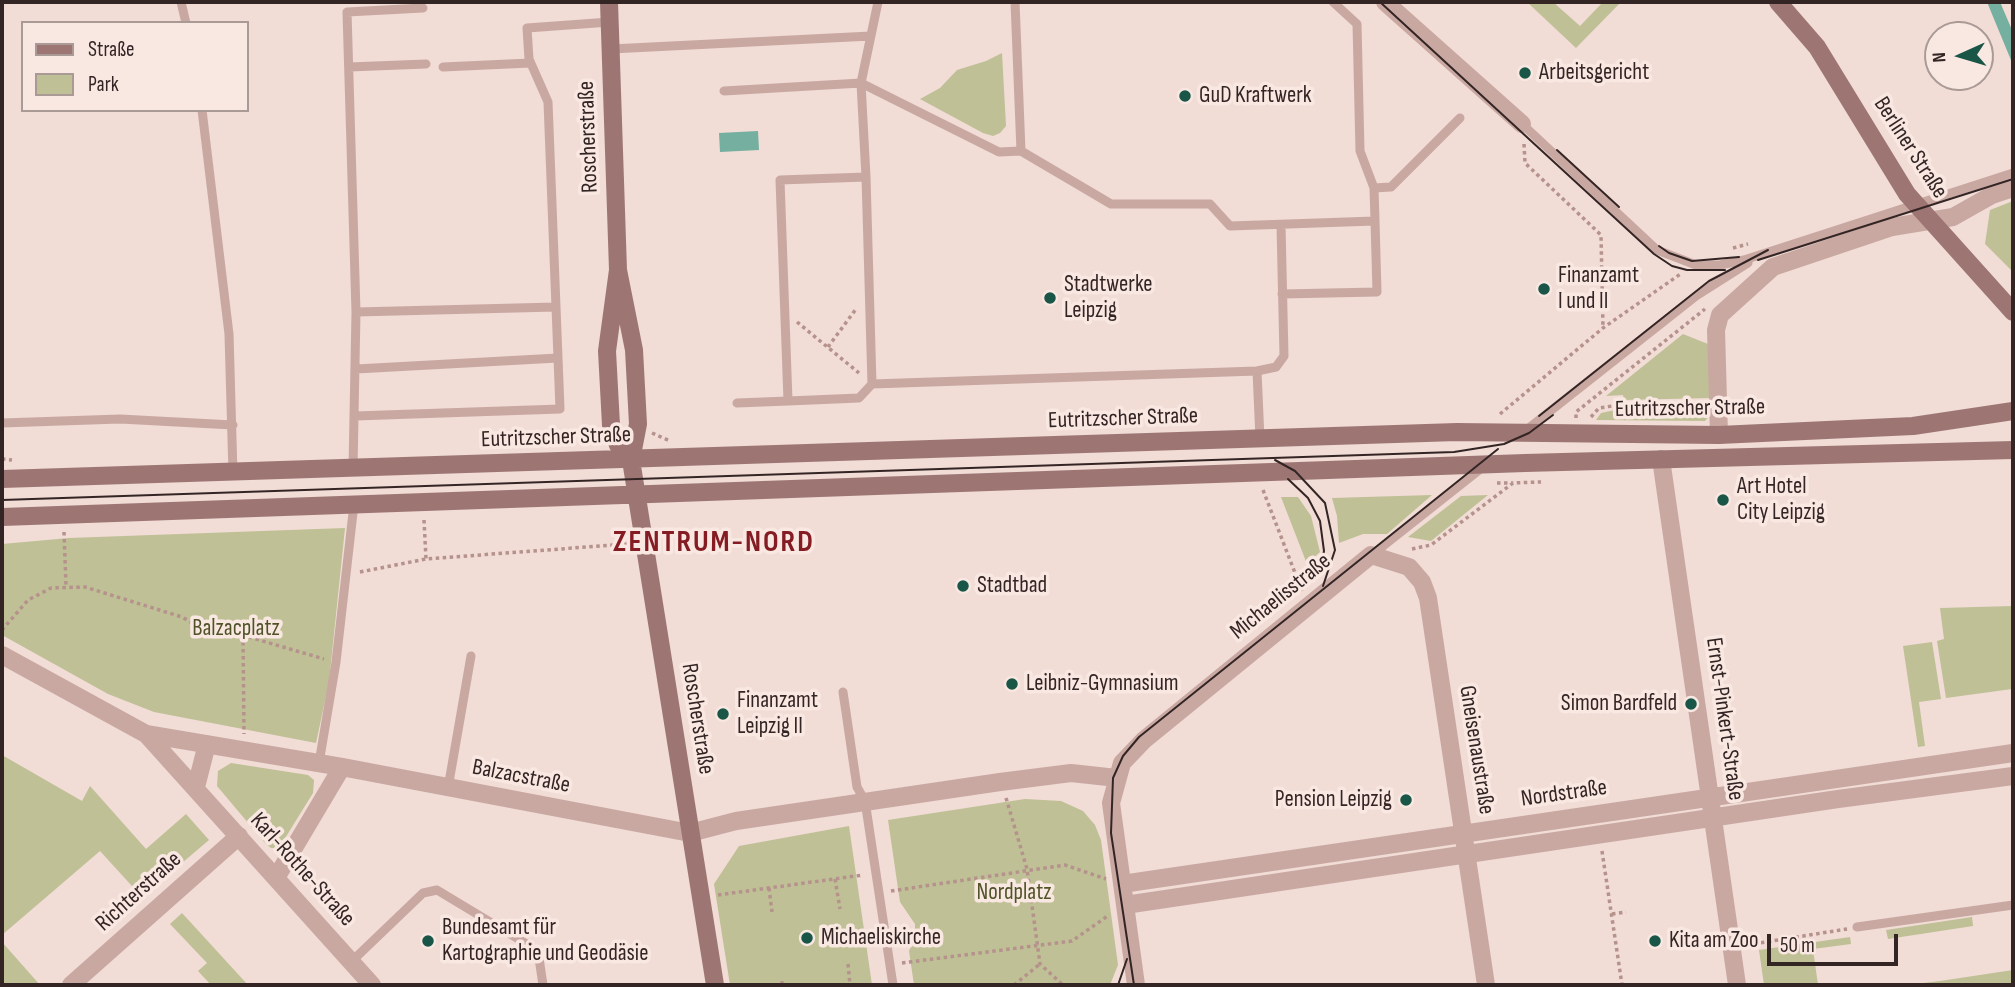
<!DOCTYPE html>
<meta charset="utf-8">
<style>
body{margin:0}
#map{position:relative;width:2015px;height:987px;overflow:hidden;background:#f1dcd6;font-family:"Sofia Sans Condensed",sans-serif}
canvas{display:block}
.frame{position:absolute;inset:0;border:4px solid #342525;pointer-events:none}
.legend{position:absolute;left:21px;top:21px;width:228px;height:91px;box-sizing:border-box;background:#f9e8e2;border:2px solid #aa9a96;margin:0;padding:9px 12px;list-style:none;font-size:21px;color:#342525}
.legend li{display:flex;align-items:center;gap:14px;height:35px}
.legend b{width:35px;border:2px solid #aa9a96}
.north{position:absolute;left:1924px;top:21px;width:70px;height:70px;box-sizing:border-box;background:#f9e8e2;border:2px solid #aa9a96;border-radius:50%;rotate:266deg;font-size:19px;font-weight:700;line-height:28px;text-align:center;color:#342525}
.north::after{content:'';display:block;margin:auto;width:24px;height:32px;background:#195648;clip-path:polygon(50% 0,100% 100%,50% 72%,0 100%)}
.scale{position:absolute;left:1767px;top:934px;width:131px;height:32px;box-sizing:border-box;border:4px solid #342525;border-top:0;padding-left:9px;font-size:21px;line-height:24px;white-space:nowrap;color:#342525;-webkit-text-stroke:5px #f9e8e2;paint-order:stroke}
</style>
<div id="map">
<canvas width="2015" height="987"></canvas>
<div class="frame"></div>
<ul class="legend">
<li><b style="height:9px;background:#9d7674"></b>Straße</li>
<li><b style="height:19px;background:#bfc096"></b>Park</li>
</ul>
<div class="north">N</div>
<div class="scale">50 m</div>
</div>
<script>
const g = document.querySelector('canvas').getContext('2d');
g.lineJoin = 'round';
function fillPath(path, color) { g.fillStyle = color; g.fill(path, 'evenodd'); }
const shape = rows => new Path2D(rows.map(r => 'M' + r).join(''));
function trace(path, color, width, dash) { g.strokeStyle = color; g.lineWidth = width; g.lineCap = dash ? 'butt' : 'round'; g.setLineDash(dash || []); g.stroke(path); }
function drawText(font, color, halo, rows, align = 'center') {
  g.font = font + ' "Sofia Sans Condensed",sans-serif'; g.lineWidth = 7; g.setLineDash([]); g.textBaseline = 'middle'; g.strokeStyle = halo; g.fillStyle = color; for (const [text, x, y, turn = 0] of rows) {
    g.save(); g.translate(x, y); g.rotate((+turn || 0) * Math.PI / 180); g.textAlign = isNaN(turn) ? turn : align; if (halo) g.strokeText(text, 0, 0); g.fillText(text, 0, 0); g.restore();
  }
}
fillPath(shape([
 [1527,2,1553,2,1580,26,1603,2,1621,2,1576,48],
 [1002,53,1006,126,1000,133,993,136,983,133,920,99,940,88,957,70,986,61],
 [2013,201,2013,272,1985,244,1990,210],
 [1683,334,1708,344,1710,398,1624,400,1623,395,1606,396],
 [1706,407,1711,409,1711,414,1705,421,1596,420,1601,413,1615,410],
 [1432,495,1387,534,1363,534,1339,543,1337,516,1332,498],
 [1488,495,1431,541,1408,537,1461,496],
 [1281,497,1298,497,1311,516,1320,552,1307,564],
 [345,528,329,682,316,743,154,712,108,694,2,635,2,544,69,538],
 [2013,606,2012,689,1946,698,1937,641,1944,639,1940,608],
 [1932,642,1941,699,1919,702,1925,746,1918,747,1903,646],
 [2,755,82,801,90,786,146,849,186,814,209,840,142,897,100,851,2,935],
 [231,763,308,775,314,780,313,793,279,848,271,848,265,843,217,786,218,771],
 [1025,799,1061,801,1083,811,1095,825,1101,840,1118,965,1110,985,914,985,909,951,915,938,915,924,900,902,888,820],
 [849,826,872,985,730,985,714,884,739,846],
 [182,913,248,985,211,985,198,971,207,963,170,924],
 [1972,917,1973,926,1888,939,1886,930],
 [1850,937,1851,944,1813,949,1818,985,1764,985,1759,950],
 [2,942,40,985,2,985],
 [2013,970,2013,985,1907,985,1940,981]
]), '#bfc096');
fillPath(shape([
 [1987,2,2000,2,2012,30,2013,65],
 [758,131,759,150,720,152,719,133]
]), '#74afa0');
trace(shape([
 [1524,144,1525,163,1601,235,1603,328],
 [1733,248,1748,244],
 [1584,278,1602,277],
 [797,322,859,373],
 [828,347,856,309],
 [1500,414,1603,328,1682,273],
 [1591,417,1599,408,1612,406,1702,403],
 [1576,418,1576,412,1705,309],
 [652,433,670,441],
 [579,442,599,437],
 [2,459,12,460],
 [1497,483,1513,483],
 [1263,490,1302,591],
 [424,520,426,559],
 [64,532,66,586],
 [1412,549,1431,545,1513,483,1541,482],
 [360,572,426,559,627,544],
 [2,630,28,600,51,588,85,587,182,617,210,633,232,632,324,659],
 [243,635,244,734],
 [1006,798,1027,869,1040,964,1063,985],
 [1602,851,1622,985],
 [835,879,840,909],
 [769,888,772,912],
 [891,891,1065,865,1106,879],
 [718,895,863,875],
 [1612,914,1626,912],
 [1747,945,1847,929],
 [902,963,1072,941,1109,915],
 [848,964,850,985],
 [782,981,782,985],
 [1014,985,1040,964]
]), '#b5928c', 3.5, [3.5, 3.5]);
trace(shape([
 [181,2,186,23],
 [1015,2,1021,151],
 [611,49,871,36],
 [349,67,426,64],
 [443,67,530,63],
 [724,91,861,83,999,152,1021,151,1111,204,1210,204,1230,226,1375,221,1374,188,1360,151,1357,24,1333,2],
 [202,110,229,334,233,474],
 [1522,124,1657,250,1696,265,1720,265,1744,260,2013,173],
 [866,177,861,83,878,2],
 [1374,188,1391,187,1460,118],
 [1282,294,1377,292,1375,221],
 [356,312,347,12,423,8],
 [356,369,558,358],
 [872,384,866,177,780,180,788,401,859,398,872,384,1257,371],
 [737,403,788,401],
 [355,416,560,409,556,307],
 [2,423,120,419,233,425],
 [1525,431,1696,296,1748,263],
 [1260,439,1257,371,1276,367,1284,356,1281,225],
 [353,469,356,312,556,307,548,102,529,59,527,28,610,22],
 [1373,554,1483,467],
 [843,692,857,787,865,801,893,985],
 [319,763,336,662,354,504],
 [448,788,471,656],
 [1857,927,2013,905],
 [351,962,423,893,437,890,530,946,539,958,543,985]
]), '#c9a8a2', 9);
trace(shape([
 [1385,2,1522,124],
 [1719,435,1716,330,1720,315,1773,267,1892,227,1953,217,1992,195,2013,188],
 [1661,459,1737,985],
 [2,655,146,734,342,767,690,833,736,821,1000,782,1071,773,1117,778],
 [146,734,372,985],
 [196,787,207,744],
 [276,878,342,767],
 [1122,884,2013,753],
 [1125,905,1838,799,2013,776],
 [71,985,239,836],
 [1136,985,1111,803,1122,763,1144,740,1371,555,1409,567,1422,582,1428,598,1486,985]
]), '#c9a8a2', 18);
trace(shape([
 [609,2,618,270,607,351,611,425,618,445,631,460],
 [1778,2,1817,47,1907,194,2013,312],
 [618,270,634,350,638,424,631,460,715,985],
 [2,479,1457,432,1719,435,1913,426,2013,411],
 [2,517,1525,463,2013,450]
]), '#9d7674', 18);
trace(shape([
 [1380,2,1654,254,1672,266,1687,270,1725,270],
 [1557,150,1619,207],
 [1659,246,1669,253,1692,261,1739,257],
 [1758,260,2013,179],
 [1539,416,1709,281,1768,250],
 [1275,460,1295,471,1325,503,1335,550,1323,586],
 [1288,479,1308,498,1320,521,1324,551,1320,568],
 [2,500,1454,452,1504,444,1529,433,1553,415],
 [1118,985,1127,959],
 [1134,985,1111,833,1113,778,1123,756,1139,737,1498,449]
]), '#342525', 2);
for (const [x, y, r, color] of [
 [1525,73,7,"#195648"],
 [1185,96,7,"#195648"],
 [1544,289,7,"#195648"],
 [1050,298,7,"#195648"],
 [1723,500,7,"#195648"],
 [963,586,7,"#195648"],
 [1012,684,7,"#195648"],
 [1691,704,7,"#195648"],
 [723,714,7,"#195648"],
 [1406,800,7,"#195648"],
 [807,938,7,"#195648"],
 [428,941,7,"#195648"],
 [1655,941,7,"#195648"]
]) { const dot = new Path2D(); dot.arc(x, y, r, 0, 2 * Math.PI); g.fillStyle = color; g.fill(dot); trace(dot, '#f9e8e2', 2.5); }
drawText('23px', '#342525', '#f9e8e2', [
 ["Arbeitsgericht",1539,73],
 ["GuD Kraftwerk",1199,96],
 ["Finanzamt",1558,276],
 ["I und II",1558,302],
 ["Stadtwerke",1064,285],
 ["Leipzig",1064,311],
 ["Art Hotel",1737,487],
 ["City Leipzig",1737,513],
 ["Stadtbad",977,586],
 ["Leibniz-Gymnasium",1026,684],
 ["Finanzamt",737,701],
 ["Leipzig II",737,727],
 ["Simon Bardfeld",1677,704,"right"],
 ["Pension Leipzig",1392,800,"right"],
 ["Bundesamt für",442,928],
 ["Kartographie und Geodäsie",442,954],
 ["Michaeliskirche",821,938],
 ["Kita am Zoo",1669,941]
], 'left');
drawText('23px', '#342525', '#f9e8e2', [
 ["Roscherstraße",589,137,-92],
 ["Berliner Straße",1910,148,57],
 ["Eutritzscher Straße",1690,409,-1],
 ["Eutritzscher Straße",1123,419,-2],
 ["Eutritzscher Straße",556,438,-2],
 ["Michaelisstraße",1281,597,-39],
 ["Roscherstraße",697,719,81],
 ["Ernst-Pinkert-Straße",1724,719,82],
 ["Gneisenaustraße",1476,750,81],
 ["Balzacstraße",521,777,11],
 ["Nordstraße",1564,794,-8],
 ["Karl-Rothe-Straße",302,870,48],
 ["Richterstraße",139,892,-42]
]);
drawText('23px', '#505328', '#f9e8e2', [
 ["Balzacplatz",236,629],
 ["Nordplatz",1014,893]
]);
g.letterSpacing = '2px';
drawText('bold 30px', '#851c23', '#f9e8e2', [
 ["ZENTRUM-NORD",714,543]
]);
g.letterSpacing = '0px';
</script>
